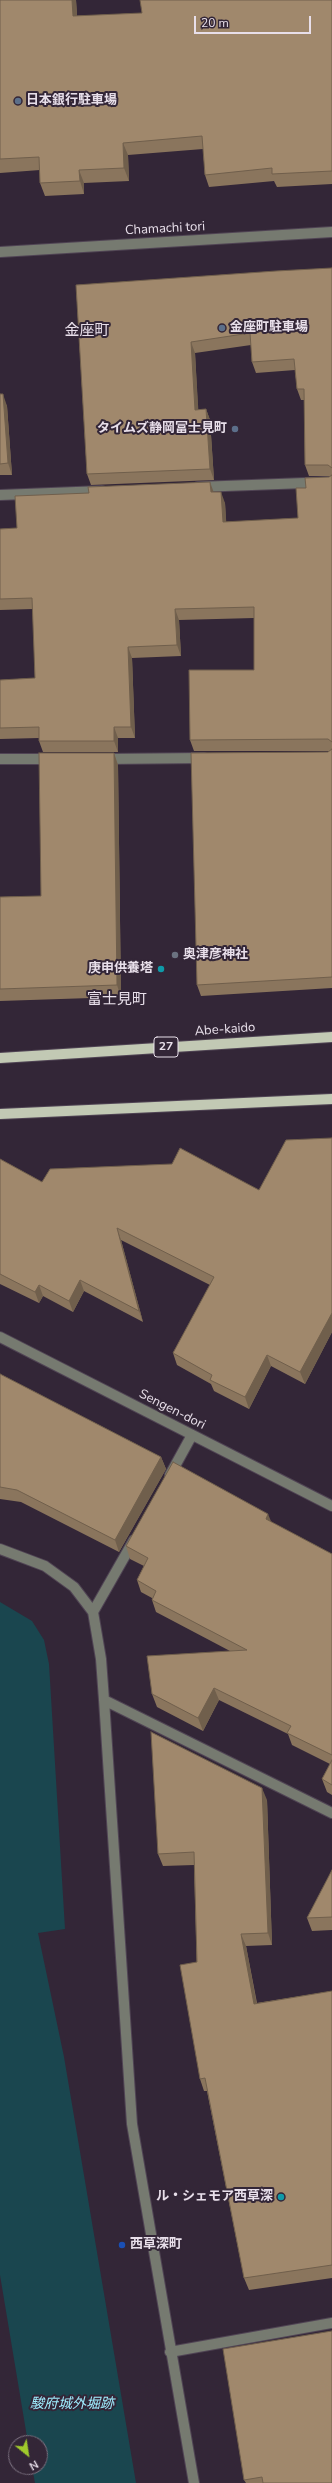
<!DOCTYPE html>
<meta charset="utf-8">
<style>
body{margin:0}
#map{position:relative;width:332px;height:2483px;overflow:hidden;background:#332637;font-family:"Nunito Sans",sans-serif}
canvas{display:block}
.north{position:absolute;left:8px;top:2435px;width:40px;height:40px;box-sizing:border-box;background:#332637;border:1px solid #7b707f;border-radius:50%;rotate:150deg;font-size:11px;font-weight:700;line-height:16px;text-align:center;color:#e8dfea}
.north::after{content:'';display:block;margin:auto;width:14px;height:18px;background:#a0ca2c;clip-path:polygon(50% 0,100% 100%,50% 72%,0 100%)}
.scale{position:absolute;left:194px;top:16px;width:117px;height:18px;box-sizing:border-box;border:2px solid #e8dfea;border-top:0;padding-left:5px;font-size:12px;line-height:14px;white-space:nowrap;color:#e8dfea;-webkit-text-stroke:3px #332637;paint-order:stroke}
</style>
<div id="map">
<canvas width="332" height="2483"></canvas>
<div class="north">N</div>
<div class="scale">20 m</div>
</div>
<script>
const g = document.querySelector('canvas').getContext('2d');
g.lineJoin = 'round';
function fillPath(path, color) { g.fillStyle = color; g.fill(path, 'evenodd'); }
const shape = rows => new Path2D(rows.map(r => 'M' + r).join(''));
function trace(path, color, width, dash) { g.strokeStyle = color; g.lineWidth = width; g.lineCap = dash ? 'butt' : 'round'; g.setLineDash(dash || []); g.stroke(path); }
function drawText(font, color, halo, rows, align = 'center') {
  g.font = font + ' "Nunito Sans","Noto Sans JP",sans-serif'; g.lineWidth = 4; g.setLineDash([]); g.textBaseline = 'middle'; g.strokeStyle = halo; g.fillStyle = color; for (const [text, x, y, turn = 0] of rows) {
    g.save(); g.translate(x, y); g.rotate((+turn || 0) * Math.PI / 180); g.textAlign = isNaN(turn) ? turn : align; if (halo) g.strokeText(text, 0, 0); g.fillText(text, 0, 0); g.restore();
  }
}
fillPath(shape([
 [0,1602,32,1621,44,1640,49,1664,65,1929,38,1933,64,2057,136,2483,35,2483,32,2467,40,2467,40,2443,28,2443,0,2275]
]), '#1a464f');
const minor = shape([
 [0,252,332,232],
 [198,487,332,482],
 [0,495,102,491],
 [0,759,52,759],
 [104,759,204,758],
 [0,1337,332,1506],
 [170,1475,192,1435],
 [0,1549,45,1566,74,1587,93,1612,101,1659,104,1700,132,2124,194,2483],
 [93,1612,134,1540],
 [104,1700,332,1813],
 [170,2352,332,2323]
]);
const major = shape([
 [0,1058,332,1037],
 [0,1114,332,1099]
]);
trace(minor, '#504454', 12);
trace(major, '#504454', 12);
trace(minor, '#767a70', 10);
trace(major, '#c2c9b4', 10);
fillPath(shape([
 [0,0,76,0,77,16,142,13,332,0,332,184,277,187,274,181,209,187,205,175,203,149,128,155,129,181,84,183,84,194,45,196,40,183,40,170,0,173],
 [332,268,332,988,201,996,197,985,328,752,330,751,194,751,190,740,254,670,254,618,179,620,181,656,132,658,135,738,118,738,118,752,43,752,39,741,39,738,0,739,0,680,35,678,33,609,0,610,0,529,17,528,214,492,225,503,226,522,298,518,306,488,332,476,309,476,305,465,304,400,301,400,297,389,295,370,256,373,252,362,251,345,195,353,198,410,206,409,210,420,214,480,91,485,87,474,76,285],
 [0,394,7,406,12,475,0,475],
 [114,753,118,765,121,997,0,1001,0,897,41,896],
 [332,1138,332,1332,305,1384,271,1366,249,1409,214,1391,211,1384,177,1365,173,1353,210,1285,121,1240,143,1322,84,1291,73,1312,43,1296,39,1303,0,1284,0,1159,42,1182,259,1190],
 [0,1374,161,1457,166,1469,119,1552,21,1502,0,1499],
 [271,1522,332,1554,332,1795,327,1792,322,1779,330,1764,292,1745,288,1734,219,1700,203,1731,157,1707,152,1694,230,1651,156,1612,152,1600,152,1598,141,1592,137,1580,144,1566,130,1559,126,1546],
 [267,1800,272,1945,246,1946,257,2003,332,1991,332,2278,249,2290,244,2278,207,2091,204,2091,200,2079,194,1865,163,1866,158,1854],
 [332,1870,332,1930,312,1931,307,1918],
 [332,2331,332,2483,246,2483,244,2480]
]), '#8a755d');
fillPath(shape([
 [72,0,76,0,78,29,73,16],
 [123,143,128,155,129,181,124,168],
 [79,170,84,183,84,194,80,181],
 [191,342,195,353,199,421,195,410],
 [3,394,7,406,12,475,8,463],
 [206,409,210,420,214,480,210,469],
 [210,482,214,493,211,492],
 [221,492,225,503,227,533,223,522],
 [175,609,179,620,181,656,177,645],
 [128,647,132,658,135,738,131,727],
 [114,727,118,738,118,752,114,741],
 [114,753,118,765,121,997,117,985],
 [117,1228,121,1240,143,1322,139,1311],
 [80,1280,84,1291,73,1312,69,1301],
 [39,1285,43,1296,39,1303,35,1292],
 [332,1313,332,1332,305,1384,300,1372],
 [267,1355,271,1366,249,1409,245,1397],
 [161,1457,166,1469,119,1552,115,1540],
 [268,1514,273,1526,266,1519],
 [214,1688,219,1700,203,1731,198,1718],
 [262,1788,267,1800,272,1945,268,1933],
 [241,1934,246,1946,259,2016,254,2004]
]), '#705f4c');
const building = shape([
 [0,0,72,0,73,16,142,13,140,0,332,0,332,171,272,174,272,168,205,175,202,136,123,143,124,168,79,170,80,181,40,183,39,157,0,159,0,0],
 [332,268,332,468,328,465,305,465,304,389,297,389,294,359,252,362,250,333,191,342,195,410,206,409,210,469,87,474,76,285,276,271,332,268],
 [0,394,3,394,8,463,0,464,0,394],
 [332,475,332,742,328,739,190,740,189,670,254,670,254,607,175,609,177,645,128,647,131,727,114,727,114,741,39,741,39,727,0,728,0,680,35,678,32,598,0,599,0,529,17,528,15,496,89,493,88,487,210,482,211,492,221,492,223,522,298,518,296,488,306,488,305,478,329,477,332,475],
 [332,749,332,977,197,985,191,753,328,752,332,749],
 [39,753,114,753,117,985,0,989,0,897,41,896,39,753],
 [332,1138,332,1313,300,1372,267,1355,245,1397,210,1380,212,1375,173,1353,214,1277,117,1228,139,1311,80,1280,69,1301,39,1285,35,1292,0,1274,0,1159,42,1182,50,1169,172,1164,180,1148,259,1190,286,1140,332,1138],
 [0,1374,161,1457,115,1540,17,1490,0,1487,0,1374],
 [173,1462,268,1514,266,1519,332,1554,332,1755,287,1733,291,1726,214,1688,198,1718,152,1694,147,1656,247,1650,152,1600,156,1591,137,1580,148,1558,126,1546,173,1462],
 [151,1732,262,1788,268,1933,241,1934,254,2004,332,1991,332,2265,244,2278,205,2078,200,2079,180,1965,197,1962,194,1852,158,1854,151,1732],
 [332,1760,332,1785,322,1779,332,1760],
 [332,1870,332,1917,307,1918,332,1870],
 [332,2331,332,2483,263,2483,262,2477,244,2480,223,2349,332,2331]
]);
fillPath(building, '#a0886c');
trace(building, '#705f4c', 1);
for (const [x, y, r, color] of [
 [18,101,4,"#5c6f8a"],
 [222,328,4,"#5c6f8a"],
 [235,429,4,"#5c6f8a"],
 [175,955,4,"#6b7280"],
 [161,969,4,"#0f9aa8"],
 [281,2197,4,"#0f9aa8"],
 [122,2245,4,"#1a4fb4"]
]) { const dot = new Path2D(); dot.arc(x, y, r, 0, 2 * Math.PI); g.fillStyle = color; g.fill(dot); trace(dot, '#332637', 1.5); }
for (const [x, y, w] of [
 [166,1047,24]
]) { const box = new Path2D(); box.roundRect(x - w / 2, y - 10, w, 20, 3); g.fillStyle = '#332637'; g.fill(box); trace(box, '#e8dfea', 1); }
drawText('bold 12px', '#e8dfea', null, [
 ["27",166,1047]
]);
drawText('bold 13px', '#e8dfea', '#332637', [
 ["日本銀行駐車場",26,101],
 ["金座町駐車場",230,328],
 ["タイムズ静岡富士見町",227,429,"right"],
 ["奥津彦神社",183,955],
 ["庚申供養塔",153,969,"right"],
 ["ル・シェモア西草深",273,2197,"right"],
 ["西草深町",130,2245]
], 'left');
drawText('13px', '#e8dfea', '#332637', [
 ["Chamachi tori",165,229,-3],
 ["Abe-kaido",225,1030,-4],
 ["Sengen-dori",172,1410,27]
]);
drawText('italic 14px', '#9fedfe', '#332637', [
 ["駿府城外堀跡",72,2405]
]);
drawText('15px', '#e8dfea', '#332637', [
 ["金座町",87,331],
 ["富士見町",117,1000]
]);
</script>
